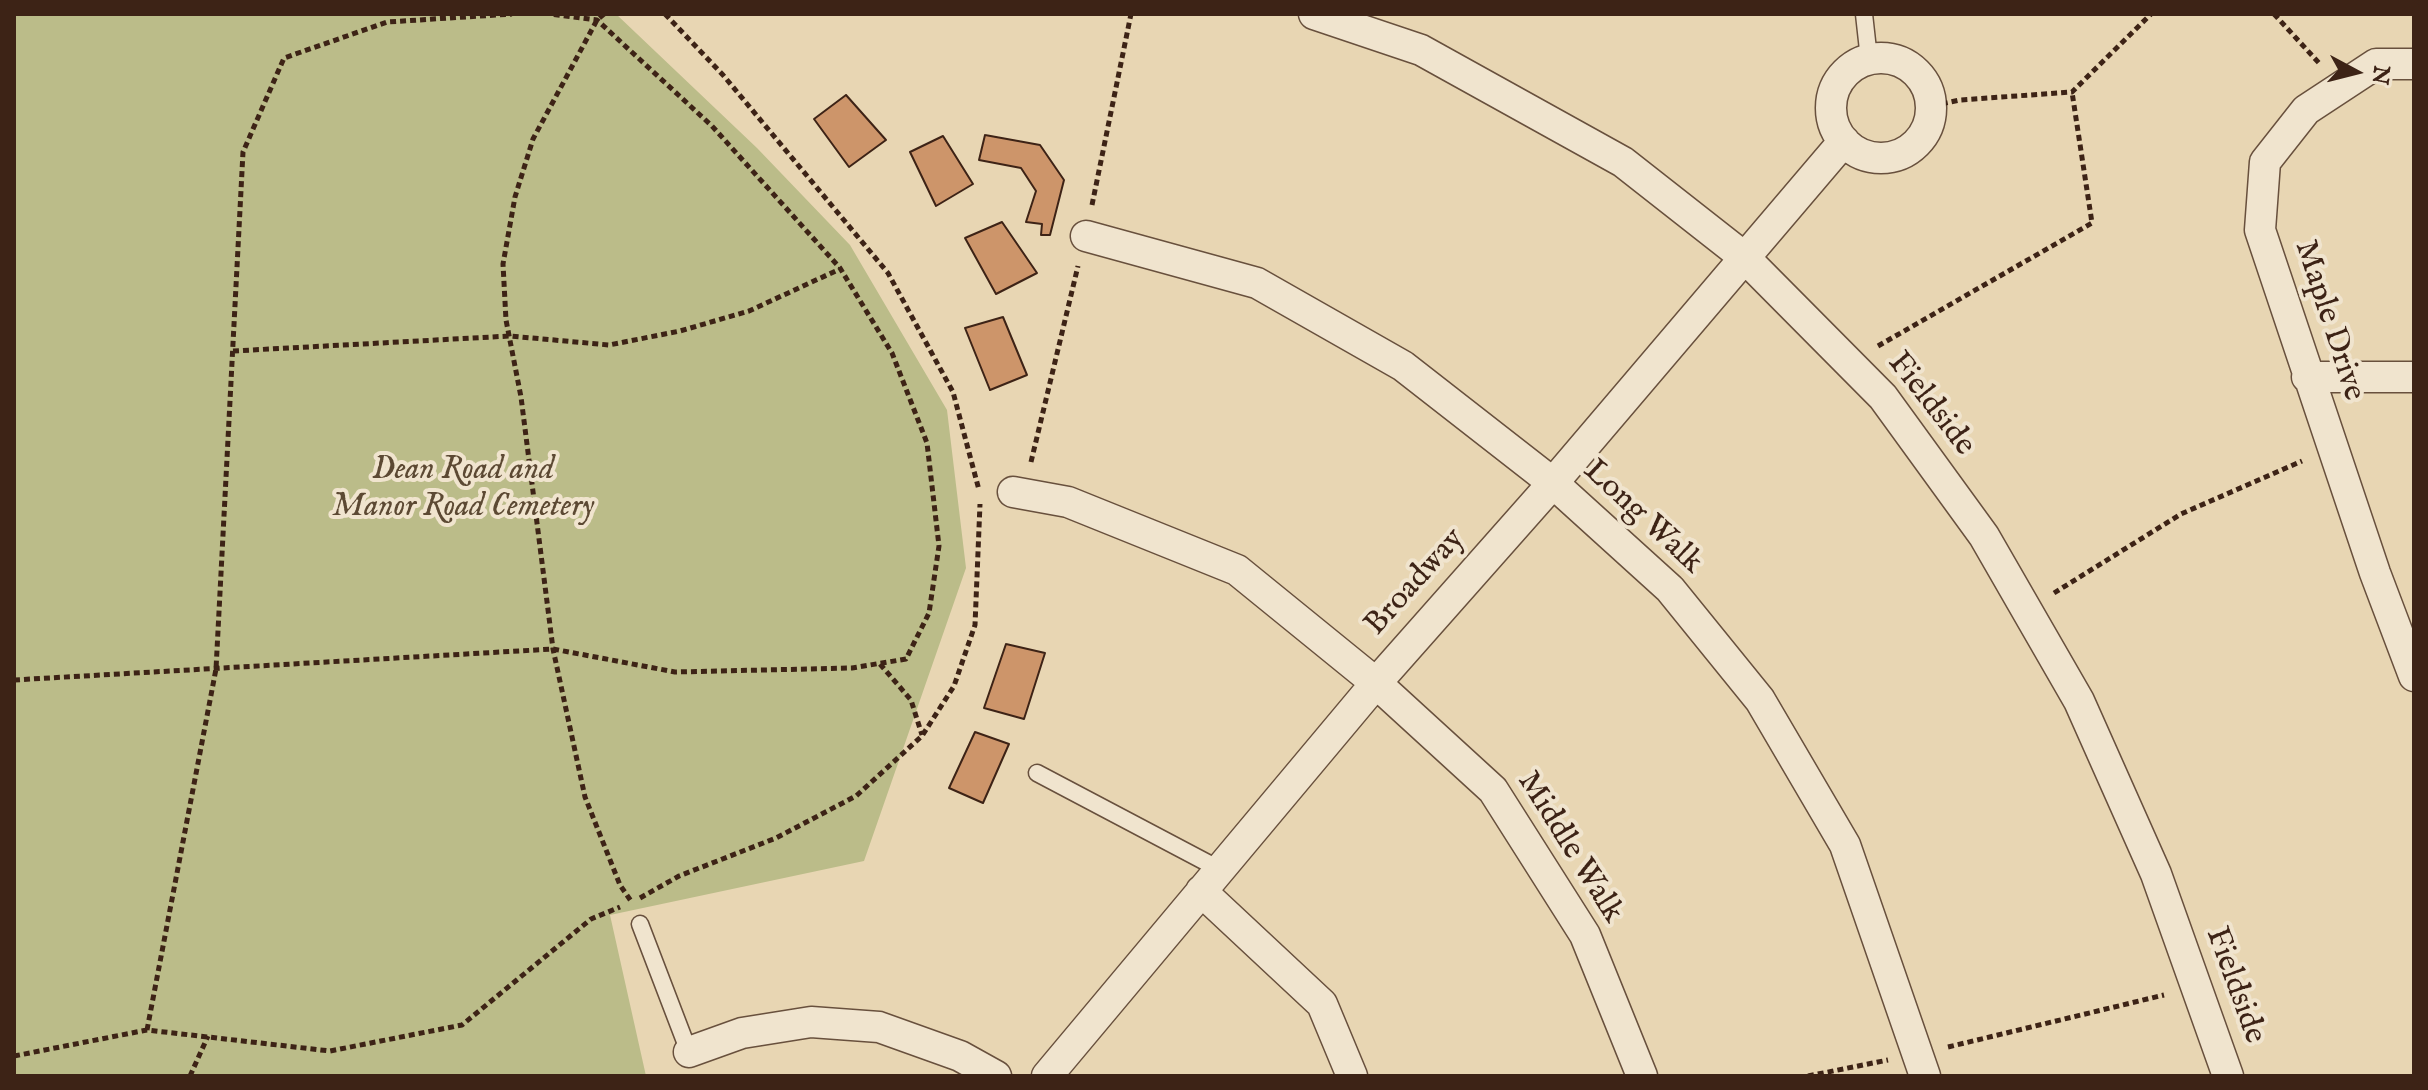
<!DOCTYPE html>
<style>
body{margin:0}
#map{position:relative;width:2428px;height:1090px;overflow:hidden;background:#e8d6b3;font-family:"IM FELL English",serif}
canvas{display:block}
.frame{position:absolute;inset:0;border:16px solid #3d2316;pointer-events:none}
.north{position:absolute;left:2316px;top:32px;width:80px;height:80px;-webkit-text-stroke:6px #f0e4ce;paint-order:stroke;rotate:97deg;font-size:22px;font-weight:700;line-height:32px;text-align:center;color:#3d2316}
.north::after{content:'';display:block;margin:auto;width:28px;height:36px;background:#3d2316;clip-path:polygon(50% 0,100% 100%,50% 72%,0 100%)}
</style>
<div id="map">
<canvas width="2428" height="1090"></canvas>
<div class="frame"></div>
<div class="north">N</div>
</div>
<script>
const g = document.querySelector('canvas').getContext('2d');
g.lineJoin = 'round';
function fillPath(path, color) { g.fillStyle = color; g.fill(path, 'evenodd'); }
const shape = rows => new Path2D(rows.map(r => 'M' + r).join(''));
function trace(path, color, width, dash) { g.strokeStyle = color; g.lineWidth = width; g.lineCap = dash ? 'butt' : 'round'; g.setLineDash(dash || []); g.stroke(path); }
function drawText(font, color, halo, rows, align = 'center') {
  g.font = font + ' "IM FELL English",serif'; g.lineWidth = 8; g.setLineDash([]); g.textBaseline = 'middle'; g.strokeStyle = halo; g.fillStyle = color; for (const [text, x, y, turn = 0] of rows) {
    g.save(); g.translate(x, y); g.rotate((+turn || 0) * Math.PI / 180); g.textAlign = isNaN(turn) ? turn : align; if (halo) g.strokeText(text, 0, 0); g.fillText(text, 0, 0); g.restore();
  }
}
fillPath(shape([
 [14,14,616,14,757,148,850,245,947,410,966,568,864,861,610,915,646,1076,14,1076]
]), '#bbbc89');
const building = shape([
 [846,95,886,140,849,167,814,119,846,95],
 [985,135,1040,145,1064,180,1050,235,1041,235,1042,224,1026,222,1036,191,1021,168,979,160,985,135],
 [943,136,973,184,936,206,910,152,943,136],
 [1002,222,1037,273,996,294,965,238,1002,222],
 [1003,317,1027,375,990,390,965,328,1003,317],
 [1006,644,1045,653,1024,719,984,708,1006,644],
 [975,732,1009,744,983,803,949,788,975,732]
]);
fillPath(building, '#cd956a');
trace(building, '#3d2316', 2);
const lane = shape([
 [1864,14,1869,59],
 [1037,773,1219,869],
 [640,924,689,1052]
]);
const street = shape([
 [1314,14,1421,50,1623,162,1744,257,1883,397,1984,536,2079,701,2156,874,2228,1076],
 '1831 108a50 50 0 1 1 100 0a50 50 0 1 1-100 0Z',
 [2414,64,2376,64,2306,110,2265,162,2260,230,2375,573,2414,676],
 [1086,236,1257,283,1403,366,1553,483,1670,589,1760,700,1845,845,1925,1076],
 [2307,377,2414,377],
 [1013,492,1068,502,1237,570,1376,683,1493,790,1585,935,1642,1076],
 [1201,891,1322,1004,1352,1076],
 [689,1052,742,1033,811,1022,879,1027,960,1056,996,1076],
 [1047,1076,1376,683,1553,483,1844,141]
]);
trace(lane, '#68503d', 19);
trace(street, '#68503d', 33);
trace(shape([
 [604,14,597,20,533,139,515,197,503,264,506,320,521,397,553,649,585,797,620,885,631,901],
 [665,14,723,75,888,273,953,392,979,490],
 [2274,14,2319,63],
 [1932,106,1960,100,2072,92,2151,14],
 [1092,205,1131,14],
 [1878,346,2092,223,2072,92],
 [233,351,510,336,609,345,680,331,749,311,840,269],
 [1031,462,1078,266],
 [2054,593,2181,514,2302,461],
 [880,664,911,700,922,735],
 [14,680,553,649,675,672,852,668,906,659,929,613,939,546,927,443,892,353,840,268,712,126,597,20,550,14],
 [640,898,679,876,776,838,856,796,922,736,954,686,975,625,980,504],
 [147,1030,216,669,243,152,284,58,387,22,512,14],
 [1948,1047,2164,995],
 [14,1056,147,1030,330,1051,462,1025,591,919,620,907],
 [190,1076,208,1036],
 [1808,1076,1888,1060]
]), '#3d2316', 5, [6, 4]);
trace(lane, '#f0e4ce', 16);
trace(street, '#f0e4ce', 30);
drawText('32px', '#3d2316', '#f0e4ce', [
 ["Maple Drive",2328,321,72],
 ["Fieldside",1930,405,52],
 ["Long Walk",1642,518,43],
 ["Broadway",1416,583,-48],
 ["Middle Walk",1569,848,58],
 ["Fieldside",2234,986,70]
]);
drawText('italic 32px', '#5c4933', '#f0e4ce', [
 ["Dean Road and",463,471],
 ["Manor Road Cemetery",463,508]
]);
</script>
